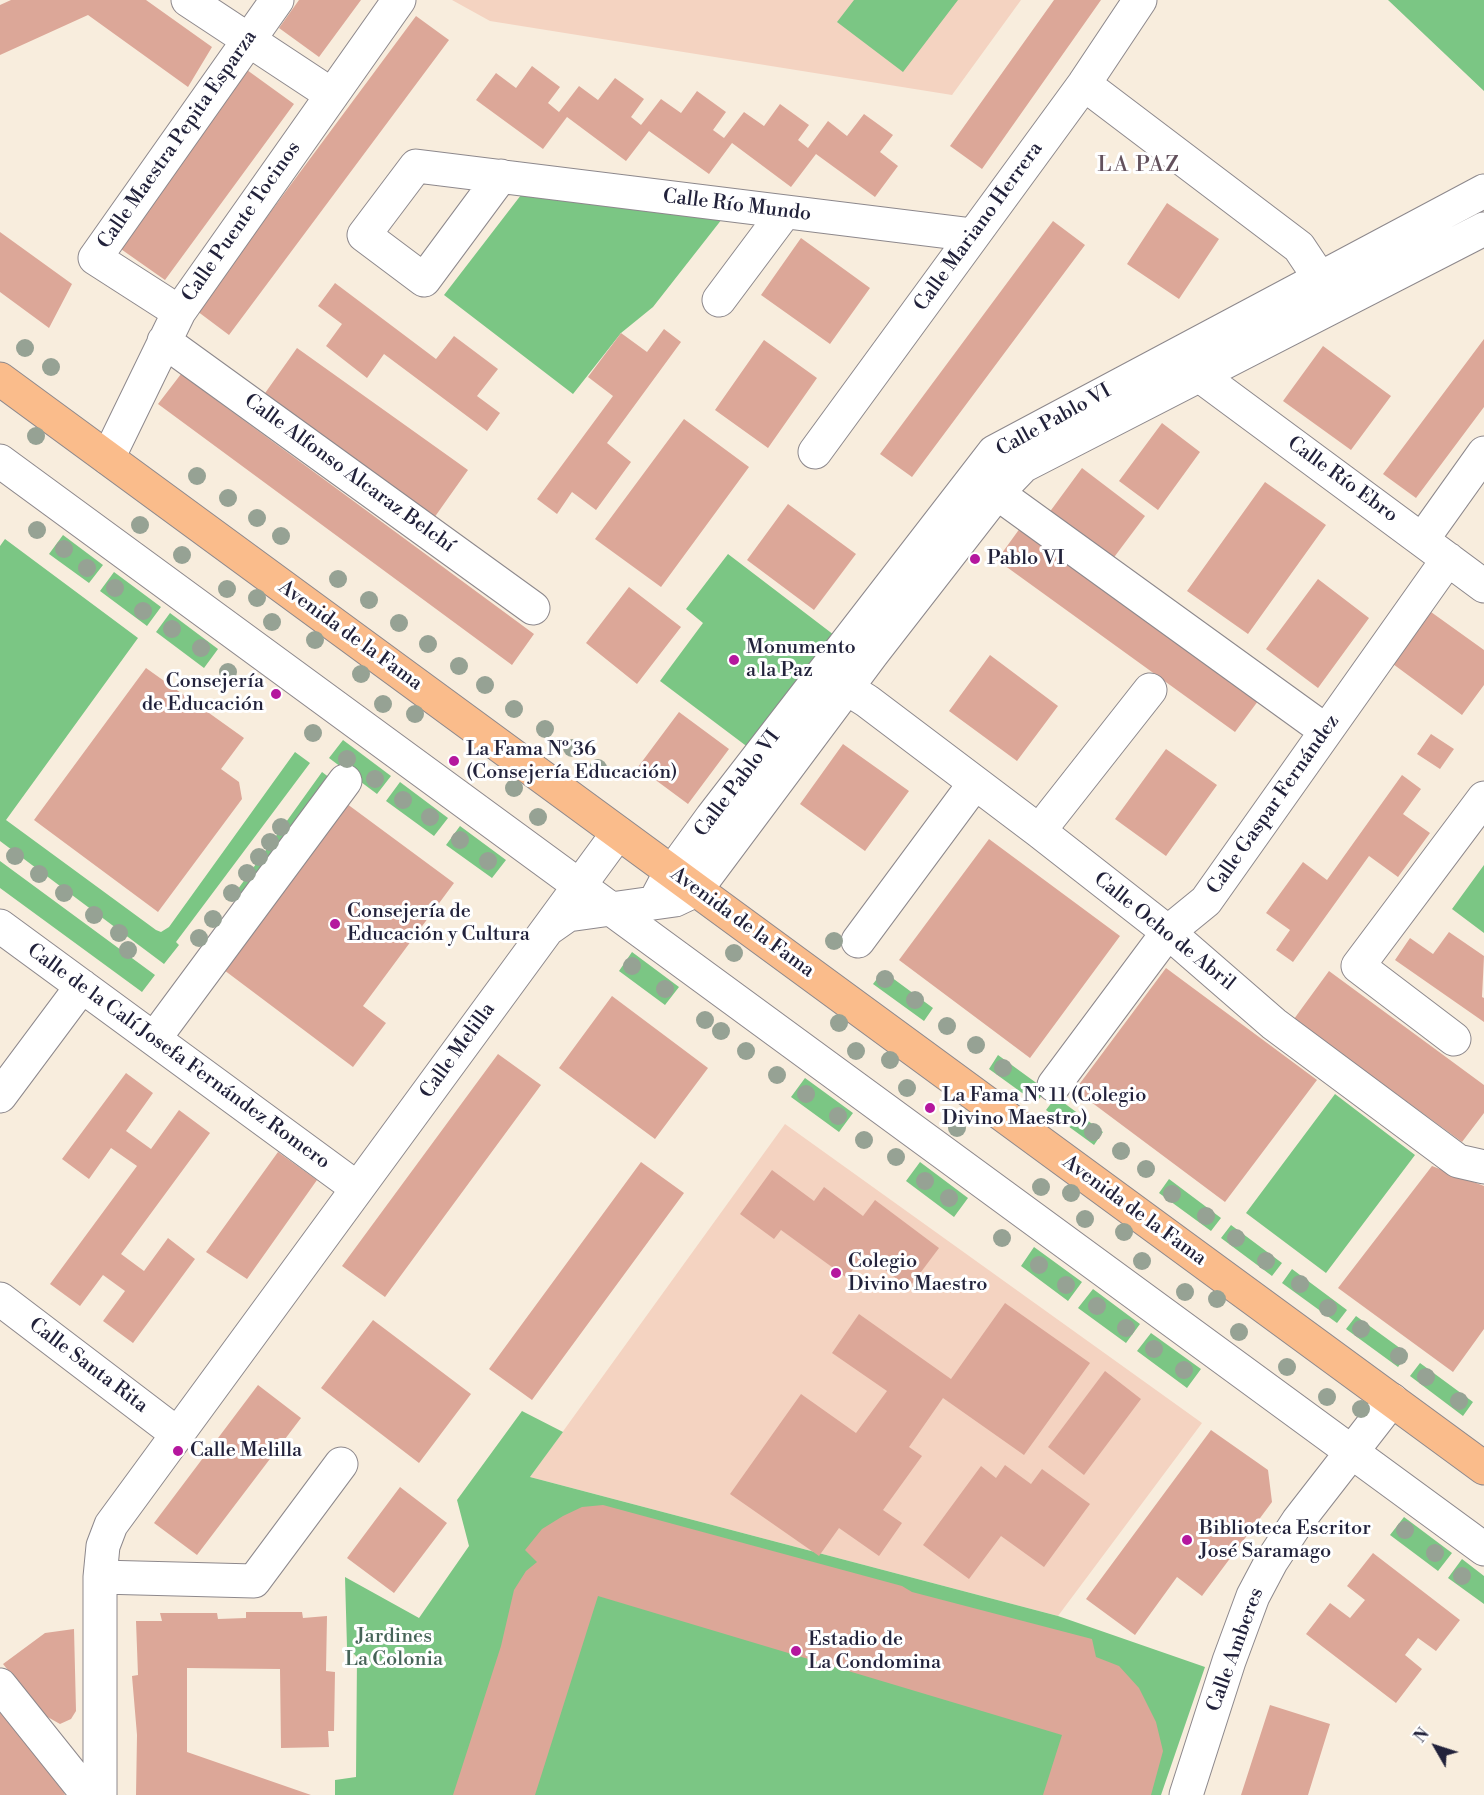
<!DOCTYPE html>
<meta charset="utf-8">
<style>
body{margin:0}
#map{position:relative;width:1484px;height:1795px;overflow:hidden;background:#f8eddd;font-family:"Libre Bodoni",serif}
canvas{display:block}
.north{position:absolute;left:1406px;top:1717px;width:60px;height:60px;-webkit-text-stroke:4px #fff;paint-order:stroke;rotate:309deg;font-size:16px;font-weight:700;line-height:24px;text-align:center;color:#22223b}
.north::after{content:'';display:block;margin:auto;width:21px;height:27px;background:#22223b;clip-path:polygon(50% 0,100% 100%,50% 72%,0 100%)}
</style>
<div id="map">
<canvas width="1484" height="1795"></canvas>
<div class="north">N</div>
</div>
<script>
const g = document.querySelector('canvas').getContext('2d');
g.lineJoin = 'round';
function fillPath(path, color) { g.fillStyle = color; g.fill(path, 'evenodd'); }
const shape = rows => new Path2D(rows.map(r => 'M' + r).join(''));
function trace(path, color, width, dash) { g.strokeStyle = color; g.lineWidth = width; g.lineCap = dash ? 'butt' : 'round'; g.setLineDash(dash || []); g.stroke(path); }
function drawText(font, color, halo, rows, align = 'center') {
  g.font = font + ' "Libre Bodoni",serif'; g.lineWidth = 6; g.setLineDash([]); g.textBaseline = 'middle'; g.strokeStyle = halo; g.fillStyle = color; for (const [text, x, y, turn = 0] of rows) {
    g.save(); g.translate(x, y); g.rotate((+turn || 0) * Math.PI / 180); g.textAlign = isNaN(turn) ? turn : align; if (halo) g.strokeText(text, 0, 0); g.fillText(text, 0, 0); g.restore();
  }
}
fillPath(shape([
 [452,0,1021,0,952,95,490,21],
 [785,1124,1202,1423,1058,1616,530,1477]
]), '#f4d3c1');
fillPath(shape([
 [854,0,958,0,903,72,837,22],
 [1388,0,1484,0,1484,91],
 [521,195,722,219,653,307,621,333,573,394,444,295],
 [63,535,103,565,89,583,49,554],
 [5,539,138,638,6,820,156,930,161,932,169,927,295,752,310,763,176,942,179,945,164,964,0,841,0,546],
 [728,554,834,635,749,748,660,681,703,623,686,609],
 [114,572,161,607,147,626,100,591],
 [170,613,218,649,204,668,156,632],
 [343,740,391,776,377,794,329,758],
 [322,772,338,784,247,906,233,896],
 [400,782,448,818,434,836,386,801],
 [460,826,506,860,492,878,446,845],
 [0,861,155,975,142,992,0,888],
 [1484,865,1484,933,1452,909],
 [632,952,679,987,665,1005,619,971],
 [883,971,933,1008,924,1021,873,984],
 [998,1055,1046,1090,1036,1103,989,1069],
 [805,1078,853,1113,839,1132,791,1097],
 [1335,1094,1415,1155,1326,1273,1246,1213],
 [1056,1097,1103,1132,1094,1145,1046,1110],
 [920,1162,968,1198,954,1217,906,1181],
 [1169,1179,1221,1218,1211,1231,1159,1193],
 [1231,1225,1282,1263,1272,1276,1221,1238],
 [1034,1247,1082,1282,1068,1301,1021,1266],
 [1292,1269,1347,1310,1337,1323,1282,1283],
 [1093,1289,1140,1324,1126,1343,1078,1308],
 [1356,1316,1408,1354,1398,1367,1346,1329],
 [1151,1333,1201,1369,1187,1388,1137,1351],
 [1420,1363,1473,1402,1463,1416,1410,1376],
 [522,1411,563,1432,530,1477,1058,1616,1205,1667,1161,1795,335,1795,335,1780,356,1777,357,1657,347,1647,345,1577,419,1618,469,1546,457,1500],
 [1404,1517,1452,1553,1438,1571,1390,1535],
 [1462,1559,1484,1576,1484,1604,1448,1578]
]), '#7bc684');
fillPath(shape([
 [11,0,146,0,212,47,188,87,88,15,0,55,0,5],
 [299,0,361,0,319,57,279,28],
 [1054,0,1101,0,982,169,950,146],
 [416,16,449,40,229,335,197,311],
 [532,66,560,87,548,103,559,112,579,86,598,100,615,78,644,99,631,117,641,125,661,99,681,113,697,91,726,112,713,130,724,138,744,112,764,126,780,104,809,125,798,140,808,148,828,121,847,136,864,114,893,135,880,152,898,166,875,197,816,154,791,187,732,143,709,174,649,131,626,161,567,117,543,149,476,100,496,73,516,88],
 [247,70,294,104,165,280,118,247],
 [1167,203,1219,239,1179,299,1127,264],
 [1053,221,1085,245,912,477,880,454],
 [0,232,72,284,49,328,0,292],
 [801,238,870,288,830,344,761,295],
 [335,283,436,359,454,336,498,369,477,396,500,413,487,431,384,354,367,378,326,346,342,324,318,306],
 [664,329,681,342,607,443,631,462,596,510,572,492,557,514,537,499,613,396,588,377,621,333,647,352],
 [1484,339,1484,407,1416,498,1383,474],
 [764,340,817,378,768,448,715,410],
 [1323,346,1391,396,1351,450,1283,401],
 [297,348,468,470,434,518,263,396],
 [181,374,534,634,512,665,158,404],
 [684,419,749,467,661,587,595,539],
 [1162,423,1200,452,1158,510,1119,481],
 [1082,468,1145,516,1109,564,1046,517],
 [1265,482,1326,525,1248,634,1187,591],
 [788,504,856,554,814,610,747,560],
 [1023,524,1261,697,1235,732,997,560],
 [1318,579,1369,618,1318,688,1266,649],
 [629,587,681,627,637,684,586,643],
 [1431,612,1484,650,1484,685,1462,715,1393,664],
 [990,655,1058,706,1017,761,949,711],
 [146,668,244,738,221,769,239,782,242,799,158,912,34,820],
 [679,712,729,749,688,804,638,767],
 [1431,734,1454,749,1440,769,1417,754],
 [843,744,909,791,865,851,800,804],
 [1166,749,1217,785,1166,856,1115,819],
 [1402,775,1421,789,1403,814,1430,833,1398,877,1369,856,1293,962,1276,950,1290,930,1266,913,1303,862,1327,880],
 [339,798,454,883,363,1006,386,1023,353,1067,216,964],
 [989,839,1120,936,1030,1058,899,960],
 [1449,932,1484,956,1482,997,1484,998,1484,1022,1395,960,1410,938,1433,954],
 [1166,968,1317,1080,1225,1202,1075,1090],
 [1329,971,1484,1085,1484,1113,1462,1142,1294,1019],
 [612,996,708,1068,655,1139,559,1068],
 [498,1054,541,1085,385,1297,342,1266],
 [126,1073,153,1093,126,1131,151,1149,179,1110,210,1133,121,1254,144,1271,168,1238,195,1259,133,1343,103,1321,125,1291,103,1275,80,1306,50,1284,137,1166,111,1148,89,1179,62,1159],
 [278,1152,317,1180,247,1279,206,1252],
 [641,1162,684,1193,532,1400,489,1369],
 [1432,1166,1484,1186,1484,1329,1453,1372,1338,1288],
 [772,1170,814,1201,824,1187,863,1216,875,1200,939,1248,909,1288,864,1254,847,1278,781,1230,774,1239,740,1214],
 [1005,1303,1090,1363,1024,1455,943,1398,909,1447,922,1456,883,1510,902,1523,879,1556,839,1528,819,1556,730,1494,801,1394,856,1433,887,1391,832,1353,859,1314,951,1379],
 [373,1320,471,1394,419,1463,321,1388],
 [1105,1371,1141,1399,1084,1475,1048,1447],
 [258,1385,301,1418,197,1555,154,1523],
 [1211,1430,1268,1470,1272,1502,1202,1596,1177,1577,1135,1635,1086,1599],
 [1005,1465,1031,1484,1042,1469,1090,1504,1044,1567,1001,1536,969,1579,923,1545,981,1466,996,1478],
 [400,1487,447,1523,394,1593,347,1558],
 [603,1505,902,1586,912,1592,1092,1639,1096,1657,1119,1666,1139,1688,1156,1722,1163,1751,1151,1795,1043,1795,1062,1735,598,1596,535,1795,453,1795,501,1646,514,1590,526,1571,537,1562,525,1550,542,1529,563,1516,582,1507],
 [1373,1553,1460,1620,1436,1651,1418,1638,1405,1655,1422,1669,1396,1703,1306,1634,1330,1603,1350,1618,1365,1600,1347,1586],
 [246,1612,302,1612,303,1618,327,1616,326,1671,335,1672,334,1731,328,1731,329,1747,281,1748,280,1669,187,1668,187,1752,311,1795,136,1795,137,1735,132,1676,138,1675,136,1621,162,1621,160,1613,217,1613,218,1619,246,1618],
 [74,1629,76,1711,71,1719,60,1724,44,1715,3,1664,45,1633],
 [1270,1705,1330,1724,1308,1795,1241,1795],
 [0,1709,60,1782,65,1795,0,1795]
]), '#dca798');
const minor = shape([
 [188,0,332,95],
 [1084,84,1299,247,1319,277],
 [501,176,424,280,364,235,416,166,973,235],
 [719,300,784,213],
 [179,312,95,258,277,0],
 [164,341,533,608],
 [1190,358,1199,375,1484,586],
 [815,452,1084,84,1140,0],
 [108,458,179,312,399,0],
 [0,461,1484,1549],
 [997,493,1326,731],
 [1422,540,1484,453],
 [829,677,867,701,1039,831,1168,932,1274,1024,1458,1161,1484,1167],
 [1039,831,1150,690],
 [658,896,667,879,712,817,994,452,1484,191],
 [0,926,357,1188],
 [548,929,568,915,675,900,696,890,872,654,997,493,1023,466,1484,229],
 [858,941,975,783],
 [154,1039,345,781],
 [1454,1039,1358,966,1484,798],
 [1054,1085,1168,932,1206,901,1448,559],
 [0,1096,82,986],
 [0,1299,176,1433],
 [100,1577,254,1581,341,1464],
 [0,1685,88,1795],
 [100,1795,100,1577,103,1546,111,1525,618,833],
 [1186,1795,1229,1661,1253,1596,1271,1562,1298,1521,1392,1400]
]);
const major = shape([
 [0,379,1484,1468]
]);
trace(minor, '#8d888c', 35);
trace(major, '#8d888c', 35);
trace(minor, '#fff', 33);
trace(major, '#fabc8b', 33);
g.fillStyle = '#96a294';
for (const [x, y] of [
 [25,348],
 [51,367],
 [36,436],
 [197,476],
 [228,498],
 [257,518],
 [140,525],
 [37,530],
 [281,536],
 [64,549],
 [182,555],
 [87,568],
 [338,579],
 [115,588],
 [227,589],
 [257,598],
 [369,600],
 [143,611],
 [272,622],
 [399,623],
 [172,629],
 [315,640],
 [428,644],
 [201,648],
 [459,666],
 [228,672],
 [361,674],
 [485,685],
 [383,704],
 [514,709],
 [415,714],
 [545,729],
 [313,733],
 [572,748],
 [347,759],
 [598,768],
 [375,779],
 [514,788],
 [403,800],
 [430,817],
 [538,817],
 [281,827],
 [460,840],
 [270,842],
 [15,856],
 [259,857],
 [488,861],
 [247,873],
 [39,874],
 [64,893],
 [232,893],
 [94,915],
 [213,919],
 [119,933],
 [199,938],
 [834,941],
 [128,950],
 [734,953],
 [632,966],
 [885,979],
 [665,989],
 [915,1000],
 [705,1020],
 [839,1023],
 [947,1026],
 [721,1031],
 [976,1045],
 [746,1051],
 [856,1051],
 [890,1060],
 [1003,1068],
 [777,1075],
 [907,1088],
 [806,1094],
 [838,1116],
 [957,1128],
 [1093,1132],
 [864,1140],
 [1121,1151],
 [896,1157],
 [1146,1169],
 [925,1181],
 [1041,1187],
 [1071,1193],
 [1172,1194],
 [949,1198],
 [1206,1216],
 [1085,1219],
 [1124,1232],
 [1002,1238],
 [1236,1238],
 [1142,1261],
 [1266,1261],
 [1039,1265],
 [1300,1284],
 [1066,1285],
 [1185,1292],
 [1217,1299],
 [1097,1306],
 [1328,1308],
 [1126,1328],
 [1361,1329],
 [1239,1332],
 [1154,1349],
 [1399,1356],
 [1287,1367],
 [1184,1370],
 [1426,1377],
 [1327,1397],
 [1459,1401],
 [1361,1409],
 [1405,1530],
 [1435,1553],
 [1462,1576]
]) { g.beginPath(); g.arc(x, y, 9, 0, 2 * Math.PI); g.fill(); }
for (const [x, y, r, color] of [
 [975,559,6,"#b5179e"],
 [734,660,6,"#b5179e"],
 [276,694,6,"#b5179e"],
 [454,761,6,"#b5179e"],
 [335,924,6,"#b5179e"],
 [930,1108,6,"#b5179e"],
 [836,1273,6,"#b5179e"],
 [178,1451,6,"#b5179e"],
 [1187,1540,6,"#b5179e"],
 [796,1651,6,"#b5179e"]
]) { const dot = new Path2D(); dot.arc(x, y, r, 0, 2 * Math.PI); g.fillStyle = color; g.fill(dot); trace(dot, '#fff', 2); }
drawText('20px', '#22223b', '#fff', [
 ["Calle Maestra Pepita Esparza",178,140,-55],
 ["Calle Río Mundo",737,206,7],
 ["Calle Puente Tocinos",242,222,-55],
 ["Calle Mariano Herrera",979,227,-54],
 ["Calle Pablo VI",1054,421,-29],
 ["Calle Alfonso Alcaraz Belchí",349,474,36],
 ["Calle Río Ebro",1342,480,36],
 ["Avenida de la Fama",350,636,36],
 ["Calle Pablo VI",738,784,-53],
 ["Calle Gaspar Fernández",1274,805,-55],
 ["Avenida de la Fama",742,923,36],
 ["Calle Ocho de Abril",1164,932,39],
 ["Calle Melilla",458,1051,-54],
 ["Calle de la Calí Josefa Fernández Romero",178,1057,36],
 ["Avenida de la Fama",1134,1211,36],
 ["Calle Santa Rita",88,1366,37],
 ["Calle Amberes",1236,1650,-70]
]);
drawText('20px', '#22223b', '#fff', [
 ["Pablo VI",987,559],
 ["Monumento",746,648],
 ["a la Paz",746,671],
 ["Consejería",264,682,"right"],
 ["de Educación",264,705,"right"],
 ["La Fama Nº 36",466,750],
 ["(Consejería Educación)",466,773],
 ["Consejería de",347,912],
 ["Educación y Cultura",347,935],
 ["La Fama Nº 11 (Colegio",942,1096],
 ["Divino Maestro)",942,1119],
 ["Colegio",848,1262],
 ["Divino Maestro",848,1285],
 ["Calle Melilla",190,1451],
 ["Biblioteca Escritor",1199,1529],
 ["José Saramago",1199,1552],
 ["Estadio de",808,1640],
 ["La Condomina",808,1663]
], 'left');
drawText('20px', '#466458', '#fff', [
 ["Jardines",394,1637],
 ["La Colonia",394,1660]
]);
g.letterSpacing = '1.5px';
drawText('21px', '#63515c', '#fff', [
 ["LA PAZ",1139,166]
]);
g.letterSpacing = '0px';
</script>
